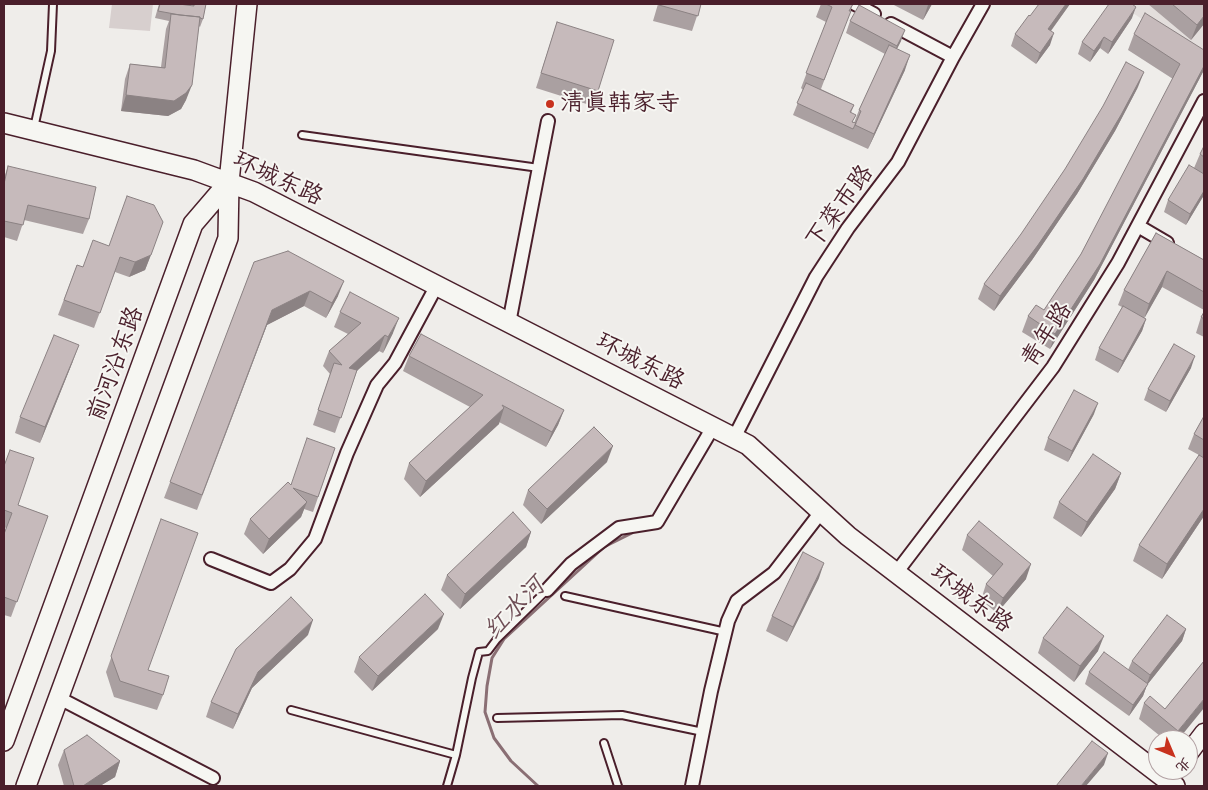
<!DOCTYPE html>
<meta charset="utf-8">
<style>
body{margin:0}
#map{position:relative;width:1208px;height:790px;overflow:hidden;background:#efedea;font-family:Caveat,"LXGW WenKai TC",sans-serif}
canvas{display:block}
.frame{position:absolute;inset:0;border:5px solid #4a1f2b;pointer-events:none}
.north{position:absolute;left:1148px;top:730px;width:50px;height:50px;box-sizing:border-box;background:#f6f6f2;border:1px solid #b1a0a2;border-radius:50%;rotate:135deg;font-size:14px;font-weight:700;line-height:20px;text-align:center;color:#4a1f2b}
.north::after{content:'';display:block;margin:auto;width:18px;height:22px;background:#c8321e;clip-path:polygon(50% 0,100% 100%,50% 72%,0 100%)}
</style>
<div id="map">
<canvas width="1208" height="790"></canvas>
<div class="frame"></div>
<div class="north">北</div>
</div>
<script>
const g = document.querySelector('canvas').getContext('2d');
g.lineJoin = 'round';
function fillPath(path, color) { g.fillStyle = color; g.fill(path, 'evenodd'); }
const shape = rows => new Path2D(rows.map(r => 'M' + r).join(''));
function trace(path, color, width, dash) { g.strokeStyle = color; g.lineWidth = width; g.lineCap = dash ? 'butt' : 'round'; g.setLineDash(dash || []); g.stroke(path); }
function drawText(font, color, halo, rows, align = 'center') {
  g.font = font + ' Caveat,"LXGW WenKai TC",sans-serif'; g.lineWidth = 4; g.setLineDash([]); g.textBaseline = 'middle'; g.strokeStyle = halo; g.fillStyle = color; for (const [text, x, y, turn = 0] of rows) {
    g.save(); g.translate(x, y); g.rotate((+turn || 0) * Math.PI / 180); g.textAlign = isNaN(turn) ? turn : align; if (halo) g.strokeText(text, 0, 0); g.fillText(text, 0, 0); g.restore();
  }
}
fillPath(shape([
 [1119,4,1204,4,1204,46,1197,55]
]), '#e3dedc');
fillPath(shape([
 [112,4,153,4,150,31,109,28]
]), '#d7cfce');
trace(shape([
 [538,786,511,761,494,738,485,712,487,686,492,658,504,639,604,547,632,533]
]), '#8a6f74', 3);
const service = shape([
 [34,128,51,51,53,4],
 [302,135,539,168],
 [565,596,726,632],
 [291,710,456,755],
 [497,718,622,715,703,732],
 [604,743,618,786],
 [447,786,456,755,472,678,479,652,488,651,497,639,547,590]
]);
const minor = shape([
 [855,4,874,14],
 [891,24,953,57],
 [1138,226,1167,243],
 [509,323,548,121],
 [734,438,816,277,848,228,898,162,953,57,983,4],
 [211,559,271,583,290,569,315,539,347,453,377,385,395,363,437,285],
 [896,573,1053,367,1118,263,1204,101],
 [547,590,571,564,619,528,657,522,713,427],
 [59,698,213,778],
 [692,786,711,691,728,621,737,601,774,573,821,512]
]);
const secondary = shape([
 [1188,754,1204,733]
]);
const primary = shape([
 [4,123,194,170,254,192,748,445,848,536,1175,786],
 [4,741,193,224,229,182],
 [26,786,228,238,229,182,247,4]
]);
trace(service, '#4a1f2b', 10);
trace(minor, '#4a1f2b', 16);
trace(secondary, '#4a1f2b', 21);
trace(primary, '#4a1f2b', 22);
trace(service, '#f6f6f2', 6);
trace(minor, '#f6f6f2', 12);
trace(secondary, '#f6f6f2', 18);
trace(primary, '#f6f6f2', 19);
fillPath(shape([
 [159,4,179,4,192,6,193,4,206,4,203,19,200,27,199,26,186,100,181,109,168,116,121,111,125,79,130,64,161,67,166,29,169,21,155,18],
 [658,4,701,4,692,31,653,21],
 [821,4,853,4,821,89,854,105,851,113,853,122,854,123,859,110,885,54,846,33,850,21,901,41,897,49,905,70,868,149,793,115,803,90,801,88,826,22,816,17],
 [892,4,932,4,923,20],
 [1070,4,1051,31,1050,45,1036,64,1011,46,1015,34,1030,16],
 [1148,4,1204,4,1204,24,1191,40],
 [1132,18,1108,54,1100,48,1090,62,1078,54,1082,42],
 [557,22,598,91,593,106,536,88],
 [1134,34,1204,50,1204,70,1094,280,1050,349,1022,332,1028,316,1044,310,1081,254,1173,79,1128,50],
 [1138,87,1115,131,1077,194,1032,260,994,311,978,299,984,284],
 [1204,146,1204,195,1186,225,1164,212,1168,200,1194,168,1200,154],
 [8,166,89,219,83,234,24,220,17,241,4,237,4,178],
 [163,222,145,270,129,277,115,272,94,328,58,315,77,265,83,267,109,246],
 [1156,233,1204,260,1204,310,1162,287,1144,318,1146,319,1142,331,1118,373,1095,360,1099,348,1122,307,1118,305,1124,290],
 [254,262,338,296,326,318,304,306,267,325,197,510,164,498],
 [340,312,393,333,383,353,379,351,357,371,335,433,313,425,330,374,323,366,329,351,348,334,334,327],
 [1204,312,1204,337,1196,333,1201,317],
 [409,356,564,410,558,425,546,447,499,422,499,424,420,497,404,479,409,463,470,407,403,371],
 [73,361,40,443,15,433,20,417],
 [1191,368,1166,412,1144,400,1148,389],
 [1094,414,1068,462,1044,450,1048,438],
 [1204,416,1204,516,1162,579,1133,561,1139,545,1199,455,1188,449,1194,434],
 [335,448,313,512,304,509,301,517,263,554,244,534,250,519],
 [607,462,541,524,523,505,528,490],
 [4,466,18,505,48,516,11,617,4,615,4,534,6,528,4,527],
 [1121,473,1115,489,1081,537,1053,518,1059,502],
 [161,519,148,670,163,695,157,710,114,697,106,672],
 [531,532,526,547,460,609,441,590,447,575],
 [967,535,1026,579,997,613,981,600,986,584,993,576,962,550],
 [819,578,787,642,766,631,772,616],
 [438,629,372,691,354,672,359,657],
 [1186,629,1182,641,1147,685,1143,696,1129,716,1085,684,1089,672,1128,670,1132,661],
 [308,635,252,688,233,729,206,717,211,702],
 [1043,638,1098,651,1074,682,1038,653],
 [1204,661,1178,740,1165,740,1139,719,1144,703,1165,709],
 [64,750,120,761,115,777,100,786,64,786,58,765]
]), '#aaa0a1');
fillPath(shape([
 [929,4,932,4,923,20,928,5],
 [1066,4,1070,4,1044,40,1048,29],
 [1136,7,1132,18,1108,54,1112,42],
 [1204,16,1204,24,1191,40,1197,25],
 [905,30,901,41,892,58,897,46],
 [1054,33,1050,45,1036,64,1040,53],
 [1104,37,1100,48,1090,62,1094,51],
 [910,55,905,70,868,149,874,134],
 [1204,66,1204,70,1094,280,1050,349,1055,334],
 [1144,72,1138,87,1115,131,1077,194,1032,260,994,311,1000,296],
 [192,85,186,100,181,109,168,116,121,111,126,95],
 [1204,191,1204,195,1186,225,1190,214],
 [151,255,145,270,129,277,135,262],
 [1167,271,1162,287,1144,319,1149,304],
 [344,281,338,296,326,318,332,303],
 [310,291,304,306,267,325,197,510,272,310],
 [399,318,393,333,383,353,388,337],
 [1146,319,1142,331,1118,373,1123,361],
 [385,335,379,351,343,383,349,368],
 [79,345,73,361,40,443,45,427],
 [1195,356,1191,368,1166,412,1170,401],
 [1098,403,1094,414,1068,462,1072,451],
 [504,408,499,424,420,497,426,481],
 [564,410,558,425,546,447,552,432],
 [613,446,607,462,541,524,547,509],
 [1121,473,1115,489,1081,537,1087,522],
 [307,502,301,517,263,554,269,539],
 [1204,509,1204,516,1162,579,1167,564],
 [531,532,526,547,460,609,465,594],
 [824,563,819,578,787,642,793,627],
 [1031,564,1026,579,997,613,1003,598],
 [444,614,438,629,372,691,378,676],
 [313,620,308,635,252,688,233,729,238,714,258,672],
 [1186,629,1182,641,1147,685,1143,696,1129,716,1133,705,1146,686,1150,675],
 [1104,636,1098,651,1074,682,1080,666],
 [1204,699,1204,708,1178,740,1175,740,1178,731],
 [1108,753,1104,765,1086,786,1081,786],
 [120,761,115,777,100,786,83,786]
]), '#8b8283');
const building = shape([
 [160,4,179,4,194,6,194,4,206,4,203,19,200,18,200,17,180,15,158,11,160,4],
 [659,4,701,4,698,16,659,5,659,4],
 [826,4,853,4,849,11,851,11,824,80,806,73,832,7,826,4],
 [1039,4,1066,4,1048,29,1054,33,1040,53,1015,34,1029,15,1030,16,1039,4],
 [1109,4,1132,4,1136,7,1112,42,1104,37,1094,51,1082,42,1109,4],
 [1172,4,1204,4,1204,16,1197,25,1172,4],
 [859,5,905,30,897,46,850,21,859,5],
 [1145,13,1204,50,1204,66,1100,264,1055,334,1028,316,1036,305,1044,310,1081,254,1180,64,1134,34,1145,13],
 [171,14,200,17,192,85,186,93,174,101,126,95,130,64,165,68,171,14],
 [557,22,614,40,598,91,541,73,557,22],
 [889,45,910,55,874,134,855,125,861,111,859,110,889,45],
 [1126,62,1144,72,1121,115,1083,179,1038,245,1000,296,984,284,1021,234,1065,169,1103,106,1126,62],
 [806,83,854,105,850,112,856,115,852,122,856,123,853,129,797,103,806,83],
 [1204,146,1204,157,1200,154,1204,146],
 [1189,165,1204,174,1204,191,1190,214,1168,200,1189,165],
 [8,166,96,187,89,219,28,205,23,225,4,221,4,184,8,166],
 [127,196,154,205,163,222,151,255,135,262,120,257,100,313,64,300,77,265,83,267,93,240,109,246,127,196],
 [1156,233,1204,260,1204,292,1167,271,1149,304,1124,290,1156,233],
 [288,251,344,281,332,303,310,291,272,310,202,495,170,482,254,262,288,251],
 [350,292,399,318,388,337,385,335,349,368,357,370,341,418,318,410,334,363,342,365,329,351,361,323,340,312,350,292],
 [1123,306,1146,319,1123,361,1099,348,1123,306],
 [1204,312,1204,319,1201,317,1204,312],
 [421,334,564,410,552,432,502,405,504,408,426,481,409,463,483,395,409,356,421,334],
 [54,335,79,345,45,427,20,417,54,335],
 [1174,344,1195,356,1170,401,1148,389,1174,344],
 [1074,390,1098,403,1072,451,1048,438,1074,390],
 [1204,416,1204,440,1194,434,1204,416],
 [594,427,613,446,547,509,528,490,594,427],
 [307,438,335,448,318,497,293,488,307,502,269,539,250,519,288,482,291,485,307,438],
 [10,450,34,458,18,505,48,516,17,602,4,597,4,534,12,513,4,510,4,466,10,450],
 [1093,454,1121,473,1087,522,1059,502,1093,454],
 [1199,455,1204,458,1204,509,1167,564,1139,545,1199,455],
 [513,512,531,532,465,594,447,575,513,512],
 [161,519,198,533,148,670,169,676,163,695,120,681,111,656,161,519],
 [979,521,1031,564,1003,598,986,584,1003,564,967,535,979,521],
 [803,552,824,563,793,627,772,616,803,552],
 [425,594,444,614,378,676,359,657,425,594],
 [291,597,313,620,258,672,238,714,211,702,236,649,291,597],
 [1067,607,1104,636,1080,666,1043,638,1067,607],
 [1167,615,1186,629,1150,675,1132,661,1167,615],
 [1104,652,1148,684,1133,705,1089,672,1104,652],
 [1204,661,1204,699,1178,731,1144,703,1150,696,1165,709,1204,661],
 [87,735,120,761,83,786,74,786,64,750,87,735],
 [1092,741,1108,753,1081,786,1056,786,1092,741]
]);
fillPath(building, '#c6babb');
trace(building, '#8b8283', 1);
for (const [x, y, r, color] of [
 [550,104,5,"#c8321e"]
]) { const dot = new Path2D(); dot.arc(x, y, r, 0, 2 * Math.PI); g.fillStyle = color; g.fill(dot); trace(dot, '#f6f6f2', 2); }
drawText('24px', '#4a1f2b', '#f6f6f2', [
 ["清真韩家寺",560,104]
], 'left');
drawText('24px', '#4a1f2b', '#f6f6f2', [
 ["环城东路",278,179,25],
 ["下菜市路",840,207,-54],
 ["青年路",1047,335,-57],
 ["环城东路",640,362,27],
 ["前河沿东路",116,364,-70],
 ["环城东路",971,599,37]
]);
drawText('italic 25px', '#6f4e56', '#f6f6f2', [
 ["红水河",515,609,-46]
]);
</script>
